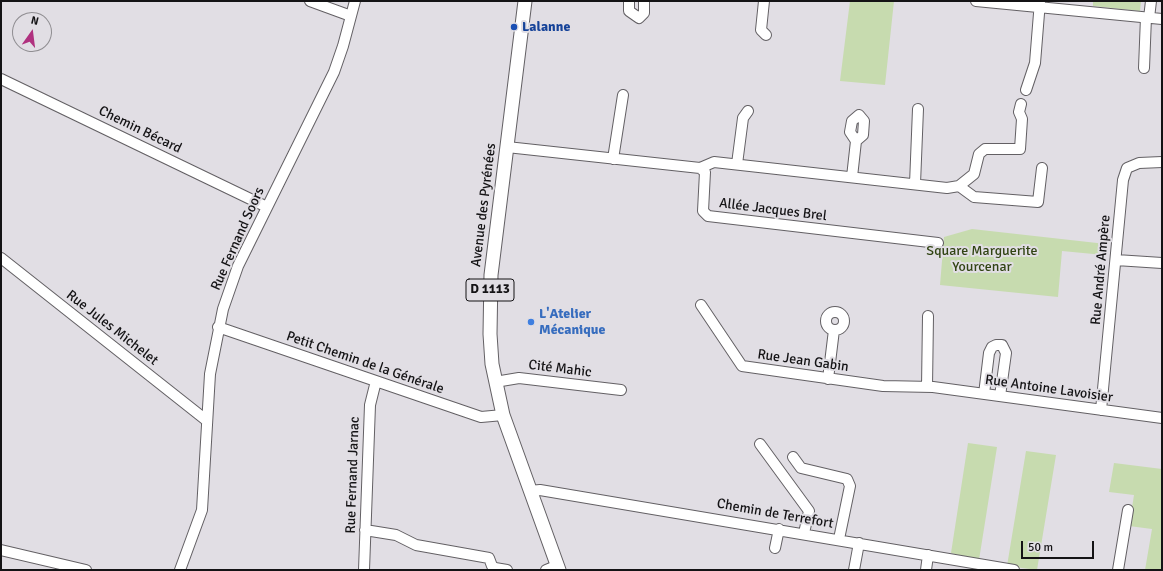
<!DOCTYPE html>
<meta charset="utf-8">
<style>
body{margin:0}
#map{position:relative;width:1163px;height:571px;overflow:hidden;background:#e1dee4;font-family:Signika,sans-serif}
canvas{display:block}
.frame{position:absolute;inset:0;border:2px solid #141315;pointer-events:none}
.north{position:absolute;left:12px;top:12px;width:40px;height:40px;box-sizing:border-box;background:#e1dee4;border:1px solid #8f8d91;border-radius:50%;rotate:14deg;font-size:11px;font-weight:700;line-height:16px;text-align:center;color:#141315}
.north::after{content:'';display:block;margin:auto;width:14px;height:18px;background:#b0317f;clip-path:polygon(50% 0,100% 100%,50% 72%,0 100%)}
.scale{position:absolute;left:1021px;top:541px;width:73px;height:18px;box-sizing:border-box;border:2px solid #141315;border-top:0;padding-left:5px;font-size:12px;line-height:14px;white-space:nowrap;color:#141315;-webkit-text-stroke:3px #e1dee4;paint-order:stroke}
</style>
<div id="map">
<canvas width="1163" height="571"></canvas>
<div class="frame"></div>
<div class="north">N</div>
<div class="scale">50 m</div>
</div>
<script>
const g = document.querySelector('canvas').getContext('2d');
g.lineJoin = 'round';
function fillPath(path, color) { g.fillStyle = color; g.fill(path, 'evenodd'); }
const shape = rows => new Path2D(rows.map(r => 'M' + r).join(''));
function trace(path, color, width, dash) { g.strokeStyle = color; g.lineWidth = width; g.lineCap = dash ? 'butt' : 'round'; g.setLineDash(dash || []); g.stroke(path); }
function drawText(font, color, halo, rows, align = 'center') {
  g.font = font + ' Signika,sans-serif'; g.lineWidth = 4; g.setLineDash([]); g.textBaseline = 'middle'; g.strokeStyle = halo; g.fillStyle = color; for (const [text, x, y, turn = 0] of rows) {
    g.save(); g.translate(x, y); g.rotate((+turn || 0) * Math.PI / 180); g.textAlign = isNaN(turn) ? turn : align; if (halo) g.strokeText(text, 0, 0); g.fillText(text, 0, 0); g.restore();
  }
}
fillPath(shape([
 [850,1,894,1,885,85,840,81],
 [1093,1,1141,1,1140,11,1093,6],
 [972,229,1106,244,1104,255,1062,251,1058,297,940,285,944,237],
 [968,443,997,447,979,560,951,553],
 [1026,451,1056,455,1037,570,1007,566],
 [1114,463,1162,469,1162,570,1145,570,1152,529,1129,526,1134,495,1109,492]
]), '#c7dbaf');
const minor = shape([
 [310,1,351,16],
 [629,1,629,11,639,18,644,13,644,1],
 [764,1,761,30,766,35],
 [976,1,1162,19],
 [1149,18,1151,1],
 [1144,68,1146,17],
 [1,79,267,207],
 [1026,90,1035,63,1040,1],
 [507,147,700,168,705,172,703,211,708,216,938,243],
 [613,159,623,95],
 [737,164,743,118,748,111],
 [700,168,714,162,947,188,959,186,974,174,979,154,985,149,1020,149,1022,119,1019,112,1021,104],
 [852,177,856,141,863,135,864,121,859,115,852,121,850,132,856,141],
 [915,184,918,109],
 [959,186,974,197,1038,202,1042,168],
 [1,258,206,420],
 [1116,260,1162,263],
 [701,305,742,366,883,386,933,387,1162,418],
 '826 321a9 9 0 1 1 18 0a9 9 0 1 1-18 0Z',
 [218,327,481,417,503,415],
 [828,379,834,330],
 [495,382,519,378,621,390],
 [927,387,928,316],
 [984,394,989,353,992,347,996,345,1002,345,1006,353,1000,396],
 [1101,410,1123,180,1127,168,1139,163,1162,162],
 [760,444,809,511,804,533],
 [793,457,801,468,847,479,850,486,839,539],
 [530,491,540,490,1014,570],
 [365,530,396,535,416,545,489,558,492,566,495,568,507,570],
 [775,548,779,529],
 [1,550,86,570],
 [180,570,202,510,210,374,223,309,238,266,334,72,343,46,355,1],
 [364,570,370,405,376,381],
 [546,570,558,565],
 [854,570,859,543],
 [926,570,928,555],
 [1118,570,1128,510]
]);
const major = shape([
 [525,1,491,275,490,334,492,364,503,415,559,570]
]);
trace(minor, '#636064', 12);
trace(major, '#636064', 15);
trace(minor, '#fff', 10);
trace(major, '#fff', 13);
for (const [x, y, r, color] of [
 [514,27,4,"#1a4fb4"],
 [531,322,4,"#3f7fe0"]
]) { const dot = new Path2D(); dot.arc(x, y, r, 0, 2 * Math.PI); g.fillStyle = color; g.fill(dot); trace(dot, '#e1dee4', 1.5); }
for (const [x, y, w] of [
 [490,290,48]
]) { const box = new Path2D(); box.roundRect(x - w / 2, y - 11, w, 22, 3); g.fillStyle = '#e1dee4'; g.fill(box); trace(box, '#141315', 1); }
drawText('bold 13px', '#141315', null, [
 ["D 1113",490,290]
]);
drawText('bold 14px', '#164399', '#e1dee4', [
 ["Lalanne",522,27]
], 'left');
drawText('14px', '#141315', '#e1dee4', [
 ["Chemin Bécard",140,130,26],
 ["Avenue des Pyrénées",484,205,-83],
 ["Allée Jacques Brel",773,210,7],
 ["Rue Fernand Soors",238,239,-66],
 ["Rue André Ampère",1101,270,-85],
 ["Rue Jules Michelet",112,328,38],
 ["Rue Jean Gabin",803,361,8],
 ["Petit Chemin de la Générale",365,363,19],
 ["Cité Mahic",560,369,7],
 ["Rue Antoine Lavoisier",1049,389,8],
 ["Rue Fernand Jarnac",353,475,-88],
 ["Chemin de Terrefort",775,514,10]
]);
drawText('14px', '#314413', '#e1dee4', [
 ["Square Marguerite",982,251],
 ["Yourcenar",982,267]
]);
drawText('bold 14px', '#366cbe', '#e1dee4', [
 ["L'Atelier",539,314],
 ["Mécanique",539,330]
], 'left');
</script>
